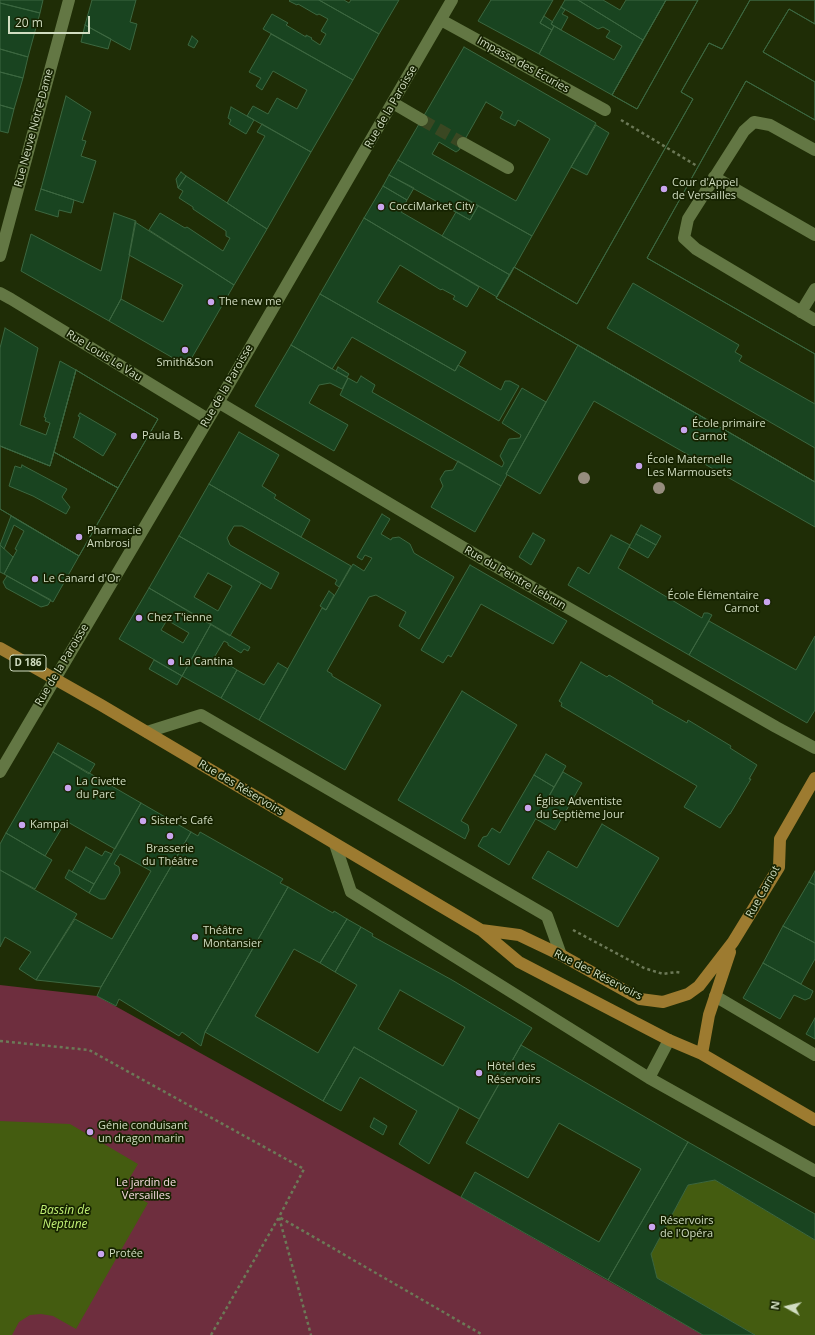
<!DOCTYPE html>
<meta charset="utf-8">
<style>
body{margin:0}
#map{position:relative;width:815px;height:1335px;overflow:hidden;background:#1f2d06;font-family:"Open Sans",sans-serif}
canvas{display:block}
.north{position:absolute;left:767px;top:1287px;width:40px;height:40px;-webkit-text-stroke:3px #162300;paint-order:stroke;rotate:278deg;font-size:11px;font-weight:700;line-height:16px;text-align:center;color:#d1ddc1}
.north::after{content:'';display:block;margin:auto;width:14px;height:18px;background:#d1ddc1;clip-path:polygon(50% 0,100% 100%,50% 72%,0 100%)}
.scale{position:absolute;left:8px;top:16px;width:82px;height:18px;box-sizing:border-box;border:2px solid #d1ddc1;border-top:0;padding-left:5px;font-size:12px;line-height:14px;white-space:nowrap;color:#d1ddc1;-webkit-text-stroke:3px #162300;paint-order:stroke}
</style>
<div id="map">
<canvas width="815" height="1335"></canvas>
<div class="north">N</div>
<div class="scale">20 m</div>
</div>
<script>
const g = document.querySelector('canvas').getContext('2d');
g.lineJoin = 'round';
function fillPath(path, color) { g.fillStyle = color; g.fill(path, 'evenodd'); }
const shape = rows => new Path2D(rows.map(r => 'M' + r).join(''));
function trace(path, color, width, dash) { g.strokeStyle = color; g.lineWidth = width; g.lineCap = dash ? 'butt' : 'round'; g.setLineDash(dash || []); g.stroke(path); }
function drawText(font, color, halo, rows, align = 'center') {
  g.font = font + ' "Open Sans",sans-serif'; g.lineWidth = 3.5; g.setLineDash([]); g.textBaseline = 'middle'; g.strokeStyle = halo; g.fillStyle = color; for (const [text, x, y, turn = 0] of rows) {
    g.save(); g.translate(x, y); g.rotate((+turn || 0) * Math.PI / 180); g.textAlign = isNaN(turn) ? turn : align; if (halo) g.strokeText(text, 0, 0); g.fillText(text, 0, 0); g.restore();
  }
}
fillPath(shape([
 [0,985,97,996,461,1197,703,1335,0,1335]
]), '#6e2e3e');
fillPath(shape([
 [0,1121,70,1124,138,1164,123,1189,148,1203,76,1329,53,1316,41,1314,30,1315,19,1322,12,1335,0,1335],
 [715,1180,815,1240,815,1335,755,1335,657,1278,651,1254,688,1185]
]), '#445c10');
const building = shape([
 [0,0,43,0,40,13,0,3,0,0],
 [92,0,136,0,130,22,137,24,130,50,85,25,92,0],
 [290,0,319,0,379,34,353,80,263,29,272,14,288,23,286,25,306,37,306,35,312,38,311,39,320,45,326,34,321,31,328,19,319,14,317,15,298,4,297,5,289,1,290,0],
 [319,0,344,0,349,3,351,0,399,0,379,34,319,0],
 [491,0,553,0,540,23,552,30,539,54,478,21,491,0],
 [565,0,578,0,643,40,612,95,539,54,554,26,614,60,622,46,606,37,610,31,603,27,598,29,561,7,565,0],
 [578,0,603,0,620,10,626,0,666,0,643,40,578,0],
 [666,0,698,0,637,109,612,95,666,0],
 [666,0,698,0,637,109,612,95,666,0],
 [750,0,815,0,815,24,789,9,763,52,815,82,815,120,746,81,647,258,815,354,815,482,496,298,514,267,577,304,693,99,681,92,709,43,722,49,750,0],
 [750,0,815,0,815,24,789,9,763,52,815,82,815,120,746,81,647,258,815,354,815,404,739,361,742,356,735,352,739,345,633,283,607,328,815,448,815,482,496,298,514,267,577,304,693,99,681,92,709,43,722,49,750,0],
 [0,3,40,13,28,57,0,49,0,3],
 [561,7,565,10,562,14,568,17,561,30,551,24,561,7],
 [544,16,553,22,551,24,554,26,552,30,540,23,544,16],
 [85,25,111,39,108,49,81,42,85,25],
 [271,34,353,80,311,152,247,116,253,106,268,114,277,98,297,109,307,90,273,71,262,90,256,86,261,78,249,72,271,34],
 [192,36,198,41,194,48,188,45,192,36],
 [464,47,596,123,532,236,398,160,464,47],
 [486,102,503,112,500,118,515,126,518,120,550,139,516,201,432,154,439,142,456,152,459,150,486,102],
 [0,49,28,57,23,78,0,72,0,49],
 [0,72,23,78,14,109,0,105,0,72],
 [66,96,91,112,82,140,86,141,81,156,96,161,83,203,41,189,66,96],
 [0,105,14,109,8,133,0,131,0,105],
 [231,107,254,120,246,134,229,124,231,120,228,118,231,107],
 [262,124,311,152,267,229,227,203,265,136,257,132,262,124],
 [596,125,609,133,587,175,571,167,596,125],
 [398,160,478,206,470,220,389,175,398,160],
 [181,172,186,176,178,188,176,179,181,172],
 [389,175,414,188,407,200,383,186,389,175],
 [186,176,267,229,234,285,149,230,160,213,185,228,187,227,223,251,230,238,226,236,226,231,193,209,193,207,179,198,183,191,178,188,186,176],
 [383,186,407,200,401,212,510,275,497,297,364,218,383,186],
 [41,189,74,200,71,213,59,210,58,217,35,210,41,189],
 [478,206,532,236,510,275,442,236,456,212,470,220,478,206],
 [114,213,136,221,121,299,109,321,21,271,31,234,101,271,114,213],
 [364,218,479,287,467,307,453,299,455,296,442,289,441,290,400,265,377,302,466,352,455,371,320,294,364,218],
 [135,222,234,285,187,366,109,321,121,299,163,322,183,285,129,255,135,222],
 [320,294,455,371,458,365,501,390,505,381,510,381,519,386,499,421,352,337,332,369,291,345,320,294],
 [5,328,38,348,20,425,46,435,50,423,45,421,46,418,44,417,60,361,76,370,50,466,0,446,0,348,5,328],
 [291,345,348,378,342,389,330,383,319,385,309,403,348,425,334,451,255,406,291,345],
 [578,345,815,482,815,527,594,401,540,494,506,474,578,345],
 [338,367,349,374,347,377,336,371,338,367],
 [76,370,158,419,118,488,54,452,76,370],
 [80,413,116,434,103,456,73,437,74,437,80,417,78,416,80,413],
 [76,370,158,419,118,488,54,452,76,370],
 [361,376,375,385,372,392,502,467,504,463,500,456,509,439,520,438,521,435,502,423,522,388,546,402,506,474,507,475,501,486,340,395,348,378,357,383,361,376],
 [239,432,279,455,262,486,276,495,274,498,310,520,301,537,209,484,239,432],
 [0,446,50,466,54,452,118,488,79,556,0,509,0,446],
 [22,465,67,489,62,497,70,507,66,514,33,496,9,486,15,466,21,468,22,465],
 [0,446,50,466,54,452,118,488,79,556,0,509,0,446],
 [458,461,501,486,475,532,431,507,443,486,440,479,445,471,453,470,458,461],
 [209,484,351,566,339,587,335,584,337,580,242,526,234,526,227,538,230,545,279,573,271,589,179,536,209,484],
 [382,514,390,519,381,534,391,540,392,538,399,537,410,544,414,553,454,577,419,639,399,626,406,612,376,595,369,597,327,671,332,674,332,676,381,705,345,770,259,720,322,608,326,610,353,564,364,571,372,558,365,555,362,560,357,557,382,514],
 [11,516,79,556,53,602,4,574,17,550,15,549,24,531,14,525,4,549,0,545,11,516],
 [641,525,661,536,656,545,636,534,641,525],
 [533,533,545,540,531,565,519,557,533,533],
 [636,534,656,545,648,558,629,547,636,534],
 [611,535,630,545,618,568,702,618,704,613,708,613,712,615,689,655,568,585,578,567,589,574,611,535],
 [179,536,261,583,230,636,149,588,179,536],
 [208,573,232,586,218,611,194,597,208,573],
 [0,545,13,557,4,574,0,572,0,545],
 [470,565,567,621,553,644,481,604,451,657,448,655,443,663,421,650,470,565],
 [7,576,51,600,48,605,41,607,6,588,3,582,7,576],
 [149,588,211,624,182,676,119,639,149,588],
 [167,620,189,633,183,643,161,630,167,620],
 [329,591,334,595,326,610,320,606,329,591],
 [709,621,796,670,815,636,815,710,807,723,689,655,709,621],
 [211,624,250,647,248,651,244,649,241,653,228,645,228,643,224,641,215,656,237,670,221,698,182,676,211,624],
 [154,660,182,676,177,685,149,669,154,660],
 [581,662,607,677,609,675,653,701,652,703,687,723,688,720,731,746,730,748,757,765,749,779,751,779,730,814,729,814,720,828,684,807,697,786,561,706,562,703,559,701,581,662],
 [278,663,288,669,259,720,221,698,237,670,264,685,278,663],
 [462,691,517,725,461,821,468,825,469,830,465,839,398,800,462,691],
 [58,743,95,764,89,774,53,752,58,743],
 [53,752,141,803,115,849,66,821,45,856,6,833,53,752],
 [546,754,566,766,554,787,534,775,546,754],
 [563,772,582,783,555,830,536,819,563,772],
 [534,775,554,787,509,865,478,846,483,837,487,836,492,828,500,833,534,775],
 [141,803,191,832,101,987,36,980,75,919,112,939,151,871,120,854,114,864,119,867,120,873,105,899,100,899,89,893,141,803],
 [602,824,659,858,618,927,532,878,548,851,577,868,602,824],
 [191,832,198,836,200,832,283,879,280,883,288,887,205,1032,201,1046,182,1032,179,1036,119,999,116,1006,97,996,101,987,191,832],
 [6,833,52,860,35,889,0,870,0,844,6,833],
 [86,847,102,856,105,851,112,854,94,884,72,872,86,847],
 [0,870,77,914,36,980,19,969,31,952,5,937,0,947,0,870],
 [69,870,94,884,89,893,65,878,69,870],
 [815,871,815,885,809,882,815,871],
 [809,882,815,885,815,943,783,926,809,882],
 [288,887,333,913,334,911,347,919,320,963,294,949,255,1016,318,1053,357,985,335,972,361,927,373,934,372,936,452,980,532,1028,521,1045,479,1119,354,1047,323,1101,205,1032,288,887],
 [400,990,465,1027,443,1066,378,1029,400,990],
 [347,919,361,927,335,972,320,963,347,919],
 [783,926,815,943,815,959,801,984,763,963,783,926],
 [763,963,813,991,810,998,805,1000,794,995,780,1019,743,998,763,963],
 [815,1018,815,1039,806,1034,815,1018],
 [521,1045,688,1142,608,1280,461,1197,475,1172,599,1242,641,1169,559,1123,528,1178,466,1143,521,1045],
 [354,1047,459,1108,429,1164,399,1144,417,1111,360,1077,341,1111,323,1101,354,1047],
 [374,1118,387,1126,383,1135,370,1127,374,1118],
 [688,1142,815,1214,815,1240,715,1180,688,1185,651,1254,657,1278,755,1335,703,1335,608,1280,688,1142]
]);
fillPath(building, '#194420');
trace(building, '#3c6740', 1);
trace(shape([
 [422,120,463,143]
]), '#3a4722', 12, [12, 6]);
trace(shape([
 [621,120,697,166],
 [573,930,644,968,663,974,676,972,682,973],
 [0,1041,89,1050,304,1169,279,1217,311,1335],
 [211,1335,279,1217,483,1335]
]), '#6c7957', 2.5, [3, 3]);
trace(shape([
 [441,20,605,110],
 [393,103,422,120],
 [463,143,508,168],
 [815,150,770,125,754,122,744,131,688,219,684,238,696,249,815,320],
 [714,177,815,235],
 [0,256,69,0],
 [0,293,11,299,208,419],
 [801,312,815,289],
 [218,402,481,558,776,727,815,748],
 [147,732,201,715,547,916,561,955],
 [0,772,225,391,452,0],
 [335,844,351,892,649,1078,815,1171],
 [715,996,815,1055],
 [649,1078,669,1040]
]), '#637744', 12);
trace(shape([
 [0,648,101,705,481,930,519,962,669,1040,702,1054,815,1120],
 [481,930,519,935,561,955,640,999,663,1002,688,994,699,986,733,942,779,867,780,839,815,778],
 [702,1054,709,1015,730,952]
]), '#9d7b30', 12);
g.fillStyle = '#968d7e';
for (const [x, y] of [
 [584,478],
 [659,488]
]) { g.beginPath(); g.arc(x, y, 6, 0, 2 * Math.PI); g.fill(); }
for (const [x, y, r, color] of [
 [664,189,4,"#c9a5ee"],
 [381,207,4,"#c9a5ee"],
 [211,302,4,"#c9a5ee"],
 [185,350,4,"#c9a5ee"],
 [684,430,4,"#c9a5ee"],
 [134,436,4,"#c9a5ee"],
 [639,466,4,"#c9a5ee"],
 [79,537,4,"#c9a5ee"],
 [35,579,4,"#c9a5ee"],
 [767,602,4,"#c9a5ee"],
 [139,618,4,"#c9a5ee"],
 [171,662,4,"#c9a5ee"],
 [68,788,4,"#c9a5ee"],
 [528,808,4,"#c9a5ee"],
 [143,821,4,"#c9a5ee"],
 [22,825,4,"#c9a5ee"],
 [170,836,4,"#c9a5ee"],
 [195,937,4,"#c9a5ee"],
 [479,1073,4,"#c9a5ee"],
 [90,1132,4,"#c9a5ee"],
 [652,1227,4,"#c9a5ee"],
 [101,1254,4,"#c9a5ee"]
]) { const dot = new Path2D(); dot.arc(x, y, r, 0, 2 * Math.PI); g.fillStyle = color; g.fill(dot); trace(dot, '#162300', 1.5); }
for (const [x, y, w] of [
 [28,663,36]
]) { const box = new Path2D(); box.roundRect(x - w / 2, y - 8, w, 16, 3); g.fillStyle = '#162300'; g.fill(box); trace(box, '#d1ddc1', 1); }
drawText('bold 10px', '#d1ddc1', null, [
 ["D 186",28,663]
]);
drawText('11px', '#d1ddc1', '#162300', [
 ["Impasse des Écuries",523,65,29],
 ["Rue de la Paroisse",391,107,-60],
 ["Rue Neuve Notre-Dame",34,128,-75],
 ["Rue Louis Le Vau",104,356,32],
 ["Rue de la Paroisse",227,386,-60],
 ["Rue du Peintre Lebrun",515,578,30],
 ["Rue de la Paroisse",62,665,-59],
 ["Rue des Réservoirs",241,788,31],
 ["Rue Carnot",763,892,-61],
 ["Rue des Réservoirs",598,975,27]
]);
drawText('11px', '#d1ddc1', '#162300', [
 ["Cour d'Appel",672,183],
 ["de Versailles",672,196],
 ["CocciMarket City",389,207],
 ["The new me",219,302],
 ["Smith&Son",185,363,"center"],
 ["École primaire",692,424],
 ["Carnot",692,437],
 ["Paula B.",142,436],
 ["École Maternelle",647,460],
 ["Les Marmousets",647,473],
 ["Pharmacie",87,531],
 ["Ambrosi",87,544],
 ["Le Canard d'Or",43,579],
 ["École Élémentaire",759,596,"right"],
 ["Carnot",759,609,"right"],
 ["Chez T'ienne",147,618],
 ["La Cantina",179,662],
 ["La Civette",76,782],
 ["du Parc",76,795],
 ["Église Adventiste",536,802],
 ["du Septième Jour",536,815],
 ["Sister's Café",151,821],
 ["Kampai",30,825],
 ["Brasserie",170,849,"center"],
 ["du Théâtre",170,862,"center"],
 ["Théâtre",203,931],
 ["Montansier",203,944],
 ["Hôtel des",487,1067],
 ["Réservoirs",487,1080],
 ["Génie conduisant",98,1126],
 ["un dragon marin",98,1139],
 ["Réservoirs",660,1221],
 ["de l'Opéra",660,1234],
 ["Protée",109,1254]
], 'left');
drawText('11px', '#f8dce1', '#162300', [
 ["Le jardin de",146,1183],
 ["Versailles",146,1196]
]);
drawText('italic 12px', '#c1f074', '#162300', [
 ["Bassin de",65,1211],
 ["Neptune",65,1225]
]);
</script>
